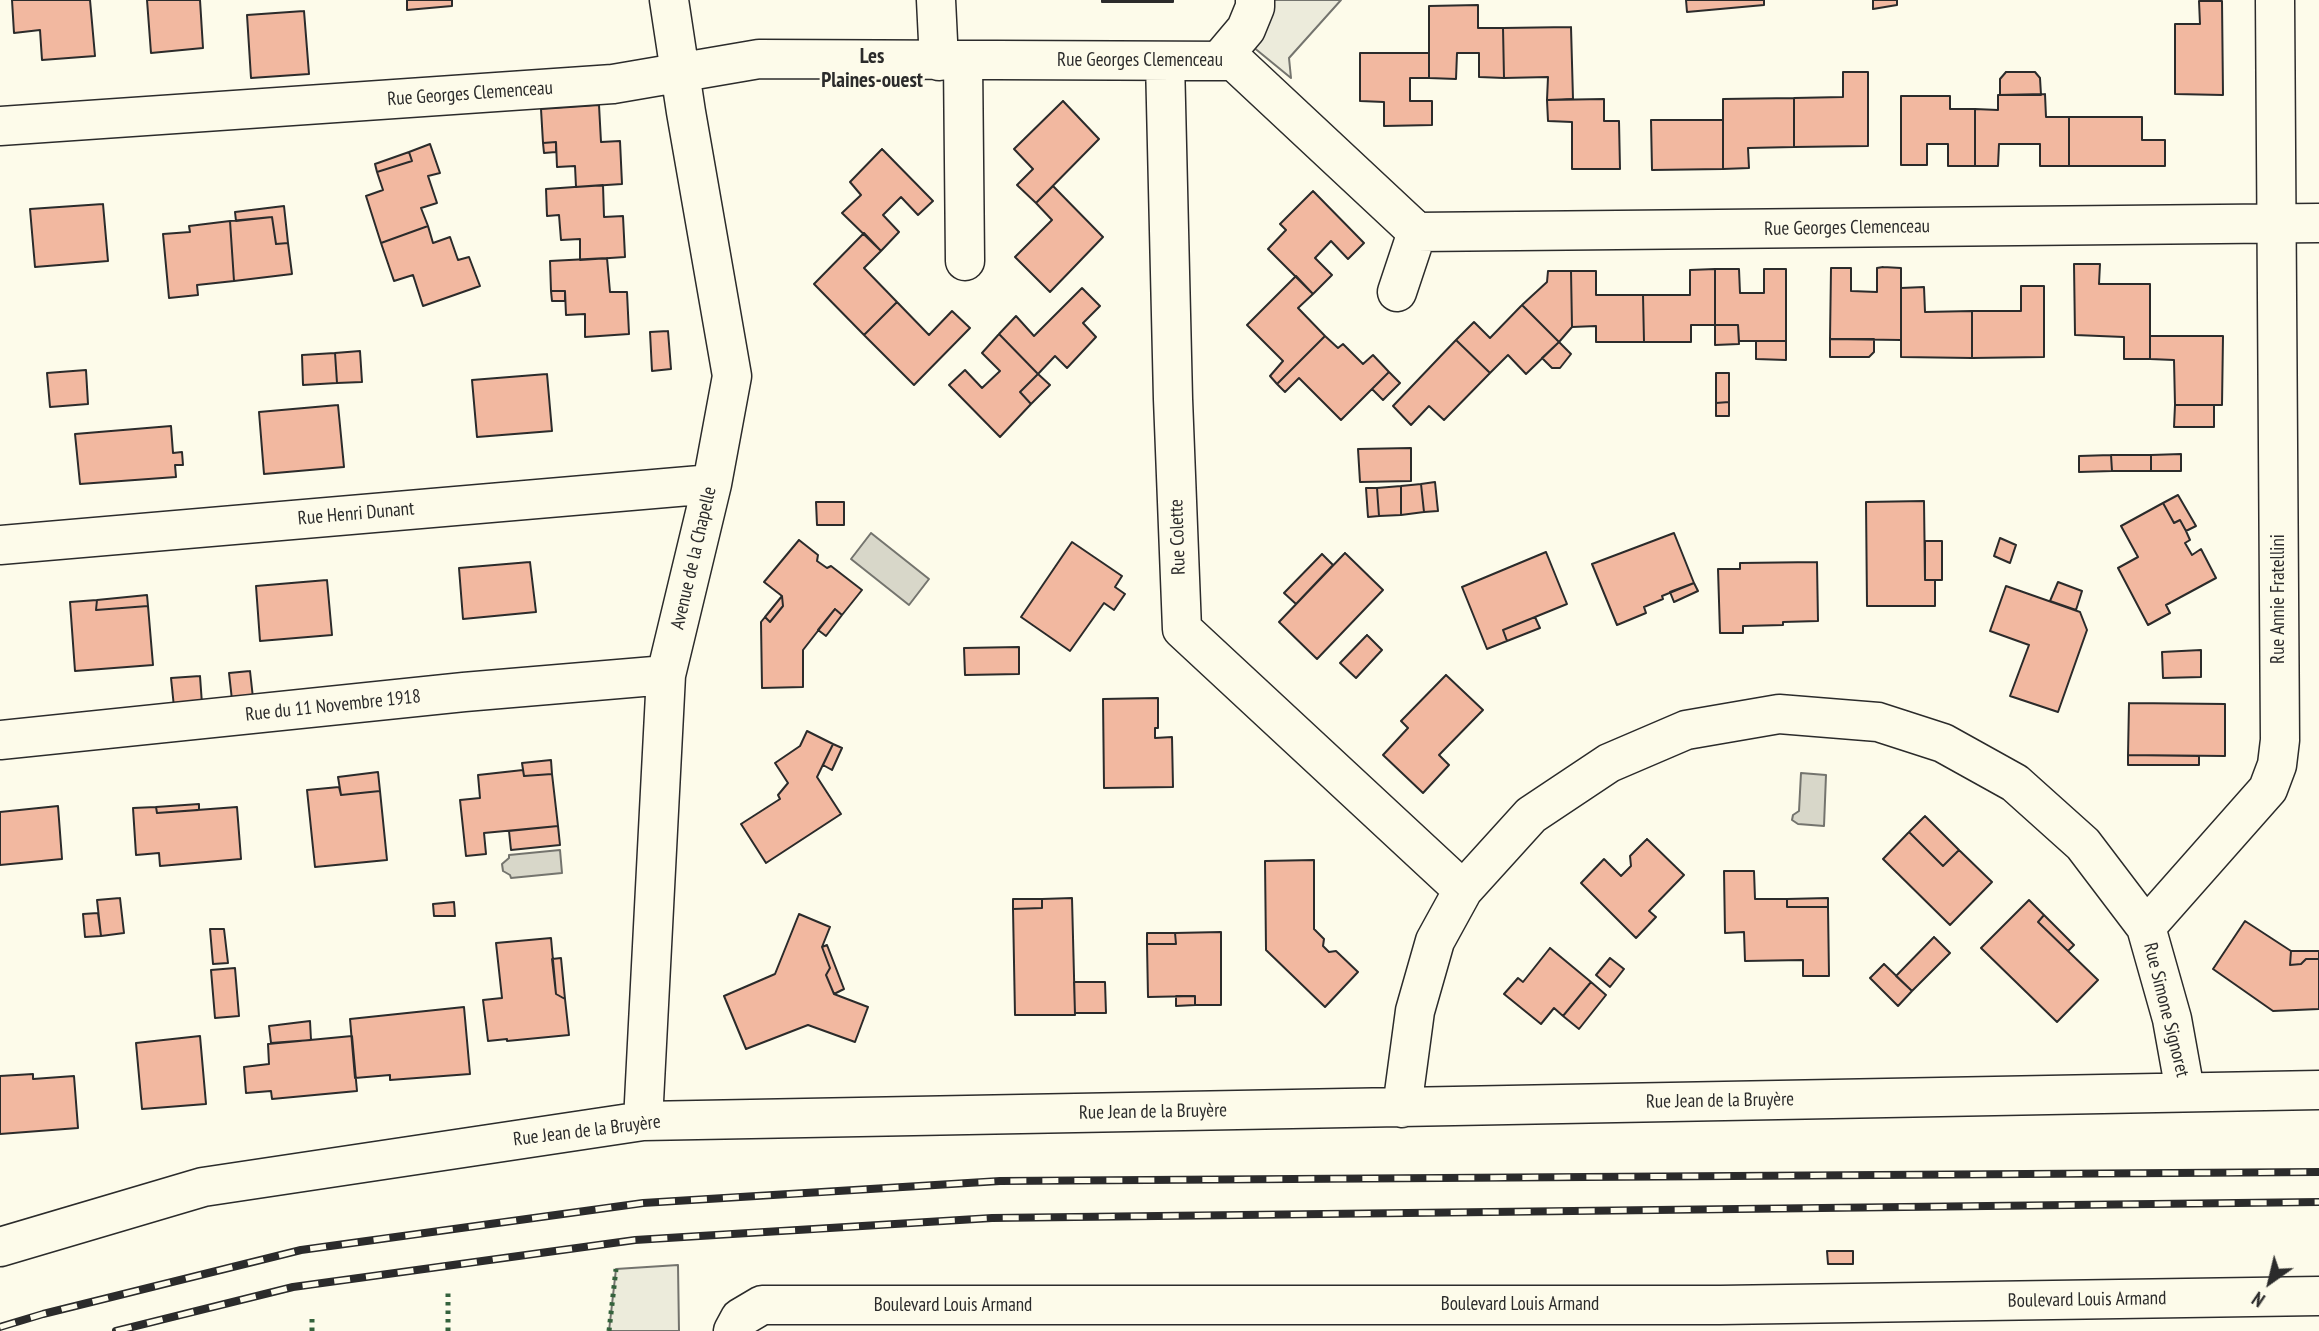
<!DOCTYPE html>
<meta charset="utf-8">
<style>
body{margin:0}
#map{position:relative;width:2319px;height:1331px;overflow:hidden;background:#fdfbea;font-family:"PT Sans Narrow",sans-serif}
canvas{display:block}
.north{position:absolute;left:2235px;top:1247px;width:70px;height:70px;-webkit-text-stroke:5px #fdfbea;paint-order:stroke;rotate:214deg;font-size:19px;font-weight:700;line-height:28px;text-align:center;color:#2b2b2b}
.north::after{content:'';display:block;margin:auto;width:24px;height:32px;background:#2b2b2b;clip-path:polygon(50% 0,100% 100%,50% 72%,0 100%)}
</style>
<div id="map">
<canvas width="2319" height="1331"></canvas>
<div class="north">N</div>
</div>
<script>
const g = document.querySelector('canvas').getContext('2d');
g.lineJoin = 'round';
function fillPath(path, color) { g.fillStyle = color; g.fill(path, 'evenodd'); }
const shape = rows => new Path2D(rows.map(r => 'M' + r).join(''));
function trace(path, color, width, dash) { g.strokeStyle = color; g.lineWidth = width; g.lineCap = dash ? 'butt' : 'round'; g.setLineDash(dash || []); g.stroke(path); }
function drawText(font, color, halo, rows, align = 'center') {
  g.font = font + ' "PT Sans Narrow",sans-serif'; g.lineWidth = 5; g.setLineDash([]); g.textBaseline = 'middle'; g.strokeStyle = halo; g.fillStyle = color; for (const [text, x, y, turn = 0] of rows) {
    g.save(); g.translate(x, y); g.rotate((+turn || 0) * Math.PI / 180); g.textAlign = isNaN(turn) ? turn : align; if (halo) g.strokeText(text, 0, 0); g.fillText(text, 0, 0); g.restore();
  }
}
const green = shape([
 [1267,0,1341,0,1289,58,1291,78,1247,42,1267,0],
 [678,1265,679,1331,609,1331,616,1269,678,1265]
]);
fillPath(green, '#ecebdb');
trace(green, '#74746e', 2);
const water = shape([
 [871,533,929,579,909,605,851,559,871,533],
 [1801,773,1826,775,1824,826,1798,824,1792,820,1793,815,1799,811,1801,773],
 [560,850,562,873,511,878,510,875,503,871,502,864,509,858,509,855,560,850]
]);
fillPath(water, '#d8d7c9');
trace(water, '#74746e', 2);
const building = shape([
 [12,0,90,0,95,56,42,60,40,30,14,33,12,0],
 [147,0,200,0,203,48,151,53,147,0],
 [407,0,452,0,452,6,407,10,407,0],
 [1102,0,1173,0,1173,2,1102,2,1102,0],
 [1686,0,1764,0,1764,5,1687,12,1686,0],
 [1873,0,1897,0,1897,5,1873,9,1873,0],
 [2199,1,2222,1,2223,95,2175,94,2175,24,2200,24,2199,1],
 [1478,5,1478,28,1503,28,1504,78,1479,77,1479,53,1457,53,1456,79,1429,78,1429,6,1478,5],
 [304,11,309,74,251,78,247,15,304,11],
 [1571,27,1573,99,1547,100,1548,77,1504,78,1503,28,1571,27],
 [1360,53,1429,53,1429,78,1410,78,1410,101,1432,101,1432,125,1384,126,1384,102,1360,101,1360,53],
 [1843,72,1868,72,1868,146,1794,147,1794,98,1843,97,1843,72],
 [2006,72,2035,72,2040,78,2041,95,2000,95,2000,79,2006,72],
 [2045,94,2046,117,2069,117,2069,166,2040,166,2040,144,1999,144,1998,166,1975,166,1975,109,1998,110,1998,95,2045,94],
 [1901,96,1950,96,1950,109,1975,109,1975,166,1948,166,1948,144,1927,144,1927,165,1901,165,1901,96],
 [1794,98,1794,147,1748,148,1749,168,1723,169,1723,99,1794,98],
 [1604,99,1604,121,1619,121,1620,169,1572,169,1572,122,1548,121,1547,100,1604,99],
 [1063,101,1099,139,1036,203,1017,185,1033,169,1014,149,1063,101],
 [599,105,601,142,620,141,622,184,576,187,575,166,557,167,556,142,543,143,541,109,599,105],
 [2069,117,2142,117,2142,140,2165,140,2165,166,2069,166,2069,117],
 [1651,120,1723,120,1723,169,1652,170,1651,120],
 [556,142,556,152,544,153,543,143,556,142],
 [430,144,440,173,428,176,437,203,421,208,428,226,381,243,366,196,383,190,377,172,412,161,409,152,430,144],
 [882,149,933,201,918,215,901,197,883,215,899,232,881,251,842,213,861,195,850,182,882,149],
 [409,152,412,161,377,172,375,164,409,152],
 [603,185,604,217,623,216,625,257,580,260,580,239,561,240,559,215,547,216,546,189,603,185],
 [1053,186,1103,237,1050,292,1015,257,1052,220,1036,203,1053,186],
 [1313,191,1364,243,1348,259,1331,241,1315,258,1332,275,1313,294,1268,249,1286,230,1280,224,1313,191],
 [103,204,108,261,35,267,30,209,103,204],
 [284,206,288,243,276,244,272,217,236,221,235,212,284,206],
 [272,217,276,244,288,243,292,274,234,281,230,221,272,217],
 [230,221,234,281,197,285,198,295,169,298,163,234,190,232,189,226,230,221],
 [428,226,433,243,450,237,458,260,469,257,480,286,423,306,413,275,394,281,381,243,428,226],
 [864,233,881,251,864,268,897,302,864,335,814,284,864,233],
 [607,258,610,292,627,292,629,334,585,337,585,314,566,315,565,291,551,291,550,261,607,258],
 [2074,264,2100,264,2099,284,2150,284,2150,359,2124,359,2124,337,2075,335,2074,264],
 [1883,267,1901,268,1901,340,1830,339,1831,268,1851,268,1851,291,1877,292,1877,268,1883,267],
 [1715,269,1739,269,1740,293,1764,293,1764,269,1786,269,1786,341,1739,341,1738,325,1715,325,1715,269],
 [1715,269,1715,325,1691,325,1691,342,1644,342,1643,295,1690,295,1690,270,1715,269],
 [1548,271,1571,271,1572,327,1559,342,1522,305,1547,282,1548,271],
 [1571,271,1596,271,1596,295,1643,295,1644,342,1596,342,1596,326,1572,327,1571,271],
 [1296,276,1313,294,1298,308,1325,336,1277,384,1270,376,1283,361,1247,325,1296,276],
 [2021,286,2044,286,2044,357,1972,358,1972,311,2021,311,2021,286],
 [1924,287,1925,312,1972,311,1972,358,1901,357,1901,288,1924,287],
 [1082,288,1100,306,1083,323,1096,337,1067,368,1055,356,1038,374,999,334,1016,316,1034,336,1082,288],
 [551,291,565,291,565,301,552,301,551,291],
 [897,302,929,335,952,311,970,328,914,385,864,335,897,302],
 [1522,305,1559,342,1526,374,1508,355,1490,373,1456,340,1474,322,1490,338,1522,305],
 [1715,325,1738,325,1739,344,1715,345,1715,325],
 [668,331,671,369,652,371,650,332,668,331],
 [999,334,1038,374,1020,392,1031,404,1000,437,949,385,965,370,982,388,1000,371,982,353,999,334],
 [1325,336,1338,348,1343,344,1363,364,1373,355,1389,372,1341,420,1299,378,1285,392,1277,384,1325,336],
 [2150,336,2223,336,2222,405,2175,405,2174,360,2150,359,2150,336],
 [1830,339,1874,339,1874,352,1869,357,1830,357,1830,339],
 [1456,340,1490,373,1444,420,1429,406,1411,425,1393,406,1456,340],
 [1756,341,1786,341,1786,360,1756,359,1756,341],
 [1559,342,1571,354,1560,368,1552,368,1542,358,1559,342],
 [360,351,362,382,337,383,335,353,360,351],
 [335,353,337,383,303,385,302,355,335,353],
 [86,370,88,404,50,407,47,373,86,370],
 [1389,372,1400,383,1383,400,1372,389,1389,372],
 [1716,373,1729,373,1729,402,1716,403,1716,373],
 [547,374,552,431,477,437,472,380,547,374],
 [1038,374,1050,385,1031,404,1020,392,1038,374],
 [1729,402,1729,416,1716,416,1716,403,1729,402],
 [338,405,344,467,264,474,259,412,338,405],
 [2175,405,2214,405,2214,427,2174,427,2175,405],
 [171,426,173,453,182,452,183,465,175,465,176,477,80,484,75,434,171,426],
 [1411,448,1411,481,1360,482,1358,449,1411,448],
 [2181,454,2181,471,2151,471,2151,455,2181,454],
 [2111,455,2151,455,2151,471,2112,471,2111,455],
 [2111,455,2112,471,2079,472,2079,456,2111,455],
 [1435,482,1438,511,1424,512,1421,484,1435,482],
 [1421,484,1424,512,1401,515,1401,486,1421,484],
 [1401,486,1401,515,1379,516,1377,488,1401,486],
 [1366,488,1377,488,1379,516,1368,517,1366,488],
 [2178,495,2196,526,2186,531,2180,520,2174,523,2163,503,2178,495],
 [1924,501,1925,580,1935,580,1935,606,1867,606,1866,502,1924,501],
 [816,502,844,502,844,525,817,525,816,502],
 [2163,503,2174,523,2180,520,2186,531,2190,540,2185,543,2192,555,2201,549,2216,578,2166,605,2170,613,2148,625,2118,568,2138,557,2121,526,2163,503],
 [1674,533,1694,583,1662,596,1663,599,1644,607,1646,613,1617,625,1592,564,1674,533],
 [2000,538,2016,545,2010,563,1994,556,2000,538],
 [799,540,818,555,817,561,827,568,831,566,862,590,842,615,835,609,803,650,803,687,762,688,761,622,765,617,770,622,783,606,782,596,764,582,799,540],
 [1925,541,1942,541,1942,580,1925,580,1925,541],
 [1072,542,1122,576,1115,587,1125,594,1114,610,1104,603,1070,651,1021,617,1072,542],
 [1546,552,1567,604,1503,630,1507,641,1487,649,1462,587,1546,552],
 [1345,553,1383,590,1317,659,1279,622,1345,553],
 [1322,554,1333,565,1296,604,1284,593,1322,554],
 [530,562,536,612,463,619,459,568,530,562],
 [1817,562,1818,621,1783,622,1783,625,1743,626,1743,633,1720,633,1718,569,1740,569,1740,563,1817,562],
 [327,580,332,635,260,641,256,586,327,580],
 [2058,582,2082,591,2076,610,2050,601,2058,582],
 [1694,583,1698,591,1674,602,1670,592,1694,583],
 [2006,586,2080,612,2087,630,2058,712,2010,696,2029,645,1990,631,2006,586],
 [147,595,148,606,96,610,97,600,147,595],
 [782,596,783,606,770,622,765,617,782,596],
 [97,600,96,610,148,606,153,665,75,671,70,602,97,600],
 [835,609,842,615,826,636,818,630,835,609],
 [1535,617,1540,628,1507,641,1503,630,1535,617],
 [1367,635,1382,650,1356,678,1340,663,1367,635],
 [1019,647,1019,674,965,675,964,648,1019,647],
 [2201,650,2201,677,2163,678,2162,652,2201,650],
 [250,671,253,698,232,700,229,673,250,671],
 [1446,675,1483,710,1439,755,1449,765,1423,793,1383,755,1408,728,1401,721,1446,675],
 [200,676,202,704,174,707,171,678,200,676],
 [1158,698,1158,728,1155,728,1155,738,1172,737,1173,787,1104,788,1103,699,1158,698],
 [2129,703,2225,704,2225,756,2128,755,2129,703],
 [807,731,833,744,817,777,841,814,766,863,741,824,780,799,778,795,788,783,775,763,800,746,807,731],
 [833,744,842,748,832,770,823,765,833,744],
 [2128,755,2199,756,2199,765,2128,765,2128,755],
 [551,760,552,774,524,776,522,763,551,760],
 [523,770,524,776,552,774,558,826,484,833,486,854,466,856,460,800,480,798,478,775,523,770],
 [378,772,380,791,341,795,338,777,378,772],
 [339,787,341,795,380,791,387,860,315,867,307,790,339,787],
 [199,804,199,810,157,813,156,807,199,804],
 [58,806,62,859,0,865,0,812,58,806],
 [156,807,157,813,237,807,241,859,160,866,159,853,136,855,133,808,156,807],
 [1925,816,1959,850,1943,866,1909,832,1925,816],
 [558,826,560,845,511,850,509,831,558,826],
 [1909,832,1943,866,1959,850,1992,882,1950,925,1883,859,1909,832],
 [1647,839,1684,875,1649,911,1656,917,1636,938,1581,883,1604,859,1621,876,1631,866,1630,856,1647,839],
 [1314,860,1314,929,1324,939,1323,946,1329,952,1336,951,1358,972,1325,1007,1266,950,1265,861,1314,860],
 [1724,871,1754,871,1755,899,1787,899,1787,907,1828,907,1829,976,1803,976,1803,960,1745,961,1744,932,1725,933,1724,871],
 [120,898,124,933,101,936,97,900,120,898],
 [1072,898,1075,1015,1015,1015,1013,909,1042,908,1042,899,1072,898],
 [1828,898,1828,907,1787,907,1787,899,1828,898],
 [1013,899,1042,899,1042,908,1013,909,1013,899],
 [2029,900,2044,915,2038,922,2098,980,2057,1022,1981,948,2029,900],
 [454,902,455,916,434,916,433,904,454,902],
 [98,913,101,936,85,937,83,914,98,913],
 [799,914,830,927,822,947,830,968,826,975,834,994,868,1007,855,1042,808,1025,746,1049,724,996,775,974,799,914],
 [2044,915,2074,945,2068,951,2038,922,2044,915],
 [2245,921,2291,951,2290,965,2301,964,2306,959,2319,959,2319,1009,2273,1011,2213,969,2245,921],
 [210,929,224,929,228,963,213,964,210,929],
 [1221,932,1221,1005,1195,1005,1195,996,1148,997,1147,944,1176,944,1175,933,1221,932],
 [1147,933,1175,933,1176,944,1147,944,1147,933],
 [1934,937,1950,953,1912,991,1896,976,1934,937],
 [551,938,556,994,565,999,569,1035,507,1041,507,1039,488,1041,483,1000,502,998,496,943,551,938],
 [827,945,844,989,834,994,826,975,830,968,822,947,827,945],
 [1550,948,1591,982,1563,1016,1554,1008,1541,1024,1504,994,1518,978,1523,982,1550,948],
 [2291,951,2319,951,2319,959,2306,959,2301,964,2290,965,2291,951],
 [561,958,565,999,556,994,552,959,561,958],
 [1610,958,1624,969,1610,987,1596,975,1610,958],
 [1884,964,1912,991,1898,1006,1870,978,1884,964],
 [235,968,239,1016,215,1018,211,970,235,968],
 [1074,982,1105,982,1106,1013,1075,1013,1074,982],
 [1591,982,1606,995,1579,1029,1563,1016,1591,982],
 [1176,996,1195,996,1195,1005,1176,1006,1176,996],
 [464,1007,470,1074,390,1080,390,1075,355,1078,350,1019,464,1007],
 [310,1021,311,1040,271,1043,269,1026,310,1021],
 [200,1036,206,1104,142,1109,136,1043,200,1036],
 [352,1036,357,1091,272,1099,271,1091,246,1093,244,1067,269,1064,268,1044,352,1036],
 [33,1074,33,1079,74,1076,78,1128,0,1134,0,1076,33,1074],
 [1827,1251,1853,1251,1853,1264,1828,1264,1827,1251]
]);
fillPath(building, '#f2b8a0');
trace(building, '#2b2b2b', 2);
const minor = shape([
 [936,0,939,61],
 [963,61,965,261],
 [1165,61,1173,399,1182,629,1463,890],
 [1219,61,1246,29,1255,7,1255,0],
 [0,126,613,84,759,59,1234,61,1417,232,2319,223],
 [1397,292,1417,232],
 [0,545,712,484],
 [0,740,464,692,666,675],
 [2146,927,2268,789,2277,765,2280,740,2275,0],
 [1402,1108,1415,1011,1435,941,1463,890,1531,815,1609,763,1686,730,1779,714,1878,722,1943,743,2015,783,2083,844,2146,927,2172,1019,2185,1091],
 [643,1121,666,675,712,484,732,376,686,112,669,0],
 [0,1247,203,1187,643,1121,2319,1090],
 [733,1331,740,1318,762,1305,1720,1305,2319,1296]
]);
trace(minor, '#2b2b2b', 41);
trace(minor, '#fdfbea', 38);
const rail = shape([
 [0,1327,43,1314,301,1250,643,1203,1000,1181,2319,1172],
 [116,1331,293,1287,635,1240,992,1218,2319,1202]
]);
trace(rail, '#2b2b2b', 8);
trace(rail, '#fdfbea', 5, [16]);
trace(shape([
 [312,1331,312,1314],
 [448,1331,448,1293],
 [609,1331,616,1269]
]), '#34623c', 5, [3.5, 5]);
drawText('19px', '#2b2b2b', '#fdfbea', [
 ["Rue Georges Clemenceau",1140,61],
 ["Rue Georges Clemenceau",470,94,-4],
 ["Rue Georges Clemenceau",1847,228,-1],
 ["Rue Henri Dunant",356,514,-5],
 ["Rue Colette",1178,537,-92],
 ["Avenue de la Chapelle",694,558,-77],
 ["Rue Annie Fratellini",2279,599,-90],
 ["Rue du 11 Novembre 1918",333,706,-6],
 ["Rue Simone Signoret",2166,1010,76],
 ["Rue Jean de la Bruyère",1720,1101,-1],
 ["Rue Jean de la Bruyère",1153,1112,-1],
 ["Rue Jean de la Bruyère",587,1131,-7],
 ["Boulevard Louis Armand",2087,1300,-1],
 ["Boulevard Louis Armand",1520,1305],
 ["Boulevard Louis Armand",953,1306]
]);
drawText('bold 21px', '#2b2b2b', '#fdfbea', [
 ["Les",872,57],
 ["Plaines-ouest",872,81]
]);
</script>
